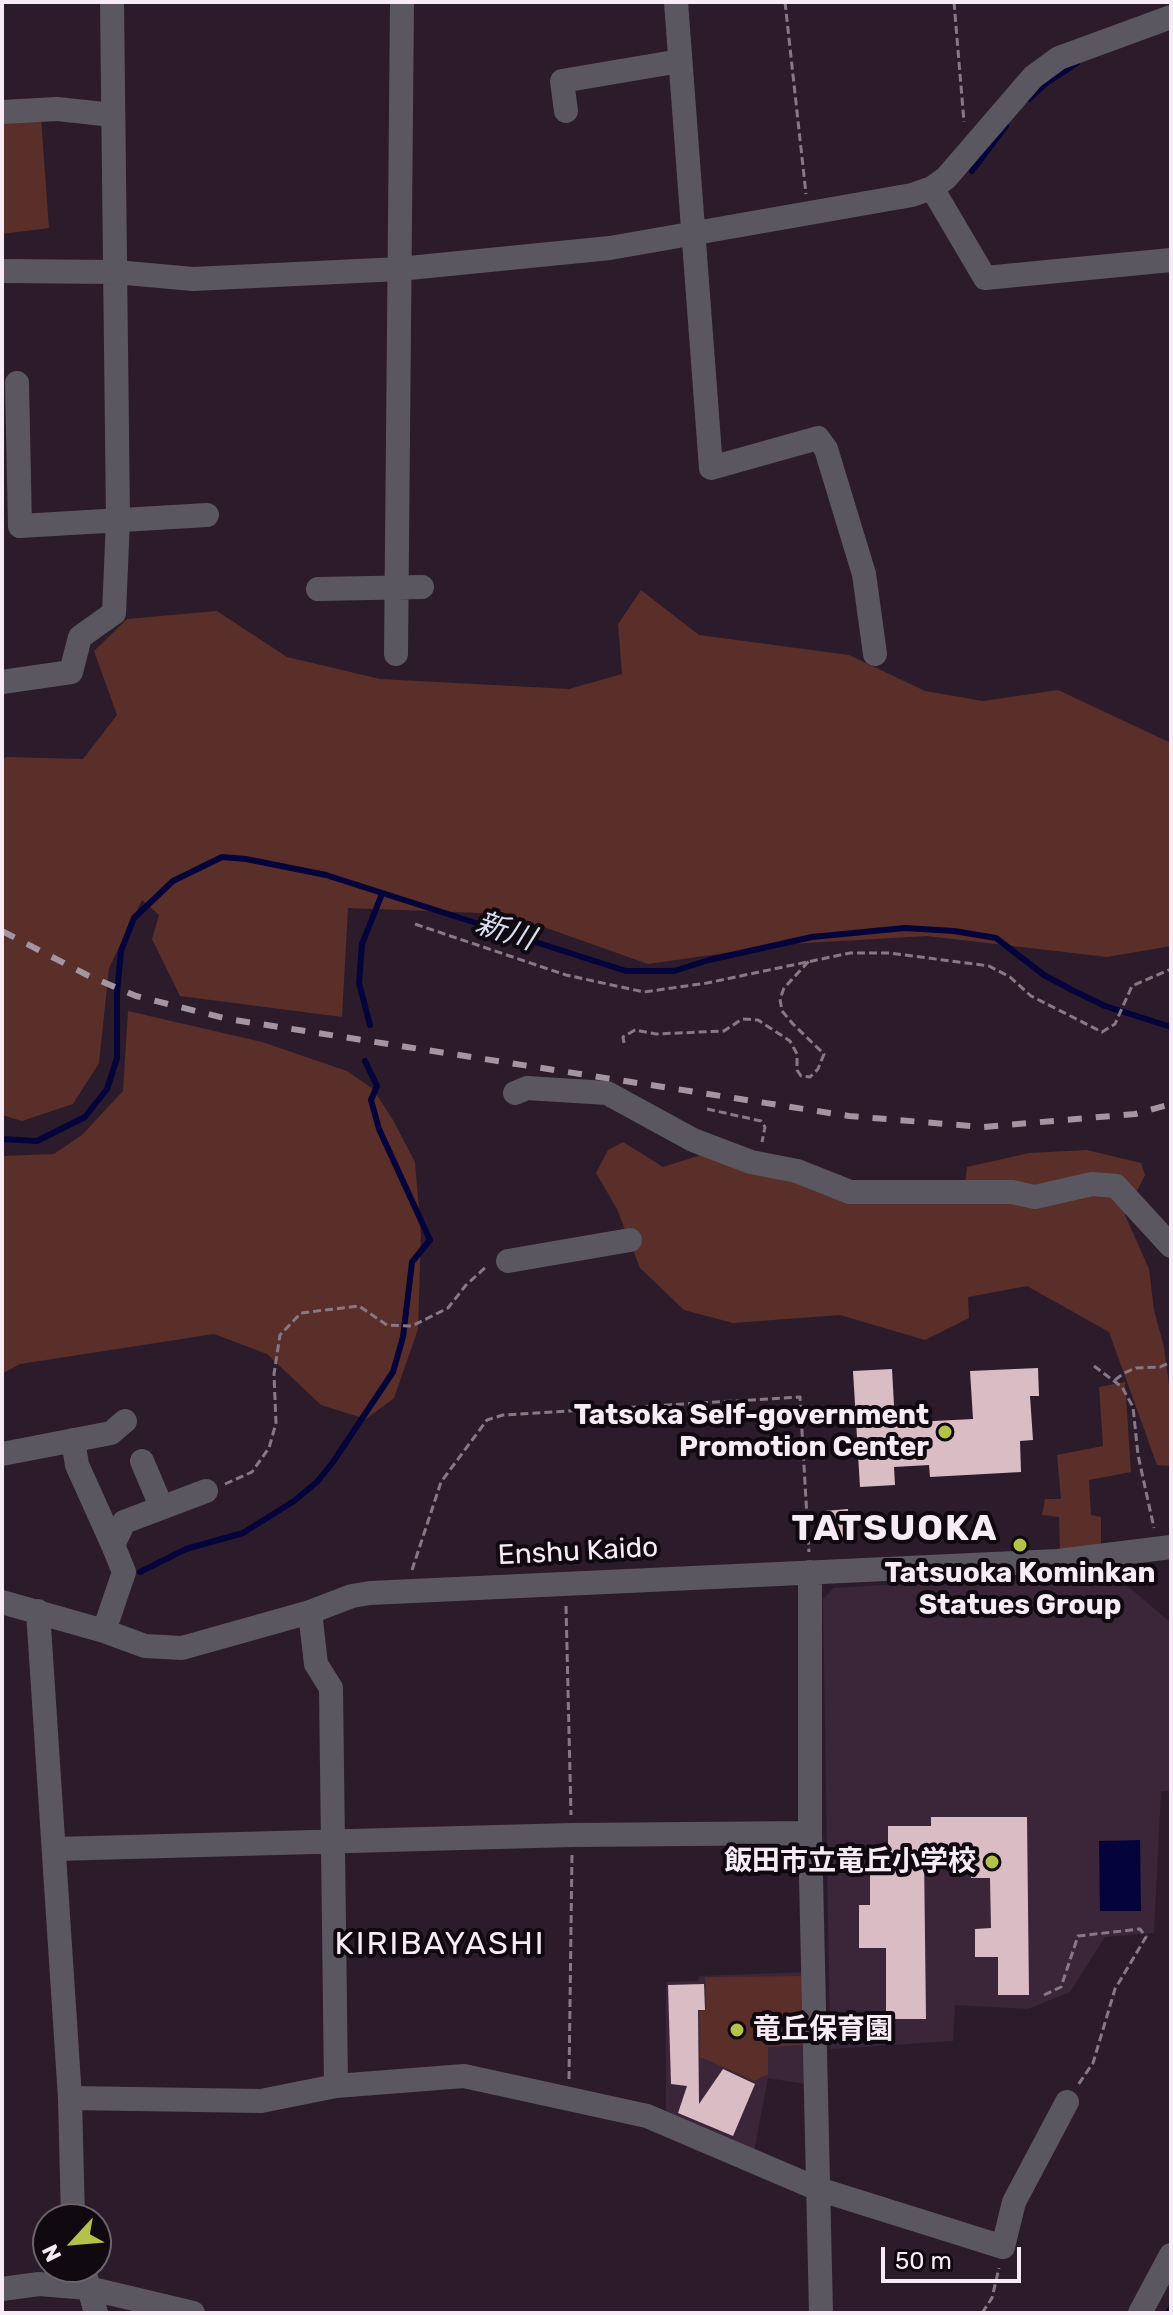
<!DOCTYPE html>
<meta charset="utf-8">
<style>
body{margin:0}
#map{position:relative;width:1173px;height:2315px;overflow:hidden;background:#2c1c2b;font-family:Rubik,sans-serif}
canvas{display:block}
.frame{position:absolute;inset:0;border:4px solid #f7ecf6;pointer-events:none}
.north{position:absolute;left:32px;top:2203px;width:80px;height:80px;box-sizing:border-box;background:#100910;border:2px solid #6c646c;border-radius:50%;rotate:244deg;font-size:22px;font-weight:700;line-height:32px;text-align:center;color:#f7ecf6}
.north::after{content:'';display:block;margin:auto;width:28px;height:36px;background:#b4c24a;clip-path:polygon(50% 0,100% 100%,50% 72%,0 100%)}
.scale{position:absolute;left:881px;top:2247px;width:140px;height:36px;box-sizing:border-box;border:4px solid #f7ecf6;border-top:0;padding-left:10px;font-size:24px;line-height:28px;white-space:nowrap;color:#f7ecf6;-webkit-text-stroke:6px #100910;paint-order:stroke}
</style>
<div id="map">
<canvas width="1173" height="2315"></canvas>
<div class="frame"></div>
<div class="north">N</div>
<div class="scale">50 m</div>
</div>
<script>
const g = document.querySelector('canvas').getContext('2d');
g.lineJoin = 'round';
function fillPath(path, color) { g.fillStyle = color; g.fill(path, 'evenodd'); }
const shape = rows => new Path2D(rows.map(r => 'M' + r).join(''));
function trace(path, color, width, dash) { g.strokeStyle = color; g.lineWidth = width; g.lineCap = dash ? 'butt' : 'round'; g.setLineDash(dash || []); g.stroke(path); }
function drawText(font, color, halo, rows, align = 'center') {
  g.font = font + ' Rubik,"Noto Sans JP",sans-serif'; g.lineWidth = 8; g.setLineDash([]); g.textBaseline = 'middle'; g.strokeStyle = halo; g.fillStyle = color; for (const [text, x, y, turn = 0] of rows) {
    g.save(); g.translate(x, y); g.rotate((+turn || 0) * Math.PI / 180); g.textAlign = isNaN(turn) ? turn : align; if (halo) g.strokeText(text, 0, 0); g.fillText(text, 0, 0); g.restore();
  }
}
fillPath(shape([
 [1111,1572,1171,1623,1171,1791,1161,1791,1154,1933,1105,1937,1070,1992,1028,2009,955,2005,953,2041,830,2049,823,1599,834,1588],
 [807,1972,811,2085,768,2078,754,2152,666,2115,666,1982,698,1981,699,1976]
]), '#3a2539');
fillPath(shape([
 [41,118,49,228,2,234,2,121],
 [641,590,699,635,849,655,925,691,983,701,1058,690,1171,743,1171,946,1107,957,927,936,789,944,648,964,507,914,348,908,342,1017,180,996,152,939,159,915,142,900,109,968,99,1063,73,1104,22,1121,2,1115,2,760,6,757,83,759,117,715,94,651,127,619,217,611,287,657,380,679,569,689,622,674,618,624],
 [128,1011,262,1042,347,1071,373,1089,393,1120,415,1162,421,1235,418,1329,394,1398,366,1419,321,1405,267,1354,214,1334,20,1364,2,1374,2,1156,54,1154,82,1135,123,1091],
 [623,1142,663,1167,704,1154,963,1200,967,1167,1029,1153,1087,1150,1141,1163,1145,1175,1125,1215,1149,1269,1154,1310,1164,1347,1171,1400,1171,1466,1157,1465,1109,1332,1027,1286,968,1297,969,1318,925,1340,840,1315,733,1323,684,1310,640,1268,617,1209,596,1173,608,1150],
 [1125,1382,1131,1472,1089,1480,1091,1515,1101,1517,1101,1546,1060,1550,1059,1517,1042,1515,1045,1499,1061,1499,1057,1455,1103,1446,1099,1387],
 [803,1976,806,2045,768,2047,768,2074,755,2081,700,2057,699,2011,706,2010,705,1977]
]), '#5a2e29');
fillPath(shape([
 [1140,1840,1141,1911,1100,1911,1099,1841]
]), '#05043a');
trace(shape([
 [1029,99,1045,84,1077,63],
 [972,171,1006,126],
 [370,1025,359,983,362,944,382,894],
 [2,1139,37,1141,85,1117,107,1089,117,1058,117,994,121,951,134,918,173,881,222,857,246,859,326,875,626,971,674,971,709,960,812,937,905,928,954,931,996,938,1044,975,1072,990,1105,1006,1171,1027],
 [140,1572,186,1549,243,1533,294,1501,317,1482,333,1462,393,1372,403,1337,412,1262,430,1240,379,1129,371,1100,377,1086,365,1061],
 [1168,2313,1171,2308]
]), '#05043a', 6);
fillPath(shape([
 [1038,1368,1039,1396,1030,1396,1033,1440,1020,1441,1021,1472,930,1477,929,1465,894,1467,895,1485,860,1487,853,1371,892,1369,895,1423,973,1419,970,1371],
 [848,1509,849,1536,827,1538,825,1511],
 [931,1817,1027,1817,1029,1995,998,1995,998,1957,975,1957,975,1929,991,1928,990,1878,971,1878,971,1854,924,1855,926,2019,886,2019,886,1948,859,1948,859,1905,870,1905,870,1856,888,1856,888,1826,931,1826],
 [704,1984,705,2010,698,2010,699,2104,723,2069,755,2084,733,2136,678,2113,687,2086,671,2084,668,1985]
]), '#dabcc5');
trace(shape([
 [785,2,806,194],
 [954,2,964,122],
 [415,924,566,975,644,992,707,983,850,953,890,953,989,966,1010,977,1031,996,1102,1032,1115,1024,1132,986,1171,969],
 [624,1043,623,1037,635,1030,656,1034,724,1031,742,1019,758,1020,790,1041,797,1054,797,1070,801,1076,810,1077,818,1069,824,1054,793,1024,782,1011,780,999,784,988,809,961],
 [707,1109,761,1121,765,1127,762,1142],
 [1094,1366,1122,1387,1133,1407,1138,1455,1154,1528],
 [1115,1380,1124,1373,1136,1368,1160,1367,1171,1362],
 [225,1484,252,1472,269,1448,276,1423,274,1374,280,1335,301,1313,359,1306,387,1325,412,1326,448,1308,466,1285,487,1266],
 [412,1570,441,1482,487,1420,503,1415,800,1397,809,1552],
 [566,1606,571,1815],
 [1044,1995,1061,1987,1078,1936,1140,1929,1146,1937,1115,1989,1093,2063,1078,2085],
 [569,2079,572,1854],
 [982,2313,992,2298,999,2268]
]), '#867885', 3, [8, 4]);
trace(shape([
 [676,2,711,468,818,438,826,449,864,574,875,654],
 [566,111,562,81,680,61],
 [2,112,57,109,113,115],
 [932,188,985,278,1171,260],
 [2,271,115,272,193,279,399,269,610,248,912,195,932,188,946,178,1033,77,1059,58,1171,17],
 [17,383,20,526,207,515],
 [318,589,422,587],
 [396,654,402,2],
 [2,682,71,672,80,637,114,613,118,520,112,2],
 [515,1093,527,1088,607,1093,693,1140,751,1162,797,1171,850,1192,1012,1192,1035,1197,1092,1184,1116,1186,1171,1246],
 [508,1261,630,1240],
 [73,1440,77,1465,113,1545],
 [2,1454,111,1433,125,1421],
 [142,1461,161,1506],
 [810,1572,810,1833,821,2313],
 [2,1602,104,1631,145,1646,182,1648,310,1612,352,1596,370,1593,1058,1561,1171,1547],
 [38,1611,70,2098,73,2219],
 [310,1612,316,1664,331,1688,336,2086],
 [104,1631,124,1572,113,1545,124,1522,206,1491],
 [55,1849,572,1835,810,1833],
 [70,2098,261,2101,336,2086,464,2076,647,2116,818,2189,1003,2247,1014,2202,1067,2102],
 [83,2267,96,2313],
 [2,2289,39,2284,88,2288,193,2313],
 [1140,2313,1171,2255]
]), '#5b5761', 24);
trace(shape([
 [2,931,87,975,136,996,228,1019,849,1116,983,1127,1135,1114,1171,1104]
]), '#a396a2', 6, [14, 14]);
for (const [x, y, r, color] of [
 [945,1432,8,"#b4c24a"],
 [1020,1545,8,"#b4c24a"],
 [992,1862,8,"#b4c24a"],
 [737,2030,8,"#b4c24a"]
]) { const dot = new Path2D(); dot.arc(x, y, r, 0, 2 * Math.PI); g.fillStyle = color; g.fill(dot); trace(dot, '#100910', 3); }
drawText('bold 28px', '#f7ecf6', '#100910', [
 ["Tatsoka Self-government",929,1416],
 ["Promotion Center",929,1448],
 ["Tatsuoka Kominkan",1020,1574,"center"],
 ["Statues Group",1020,1606,"center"],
 ["飯田市立竜丘小学校",976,1862],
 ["竜丘保育園",753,2030,"left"]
], 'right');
drawText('28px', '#f7ecf6', '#100910', [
 ["Enshu Kaido",578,1552,-3]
]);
drawText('italic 30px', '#d9dff2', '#100910', [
 ["新川",505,932,18]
]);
g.letterSpacing = '2px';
drawText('32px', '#f7ecf6', '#100910', [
 ["KIRIBAYASHI",440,1945]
]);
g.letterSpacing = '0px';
g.letterSpacing = '2px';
drawText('bold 36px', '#f7ecf6', '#100910', [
 ["TATSUOKA",895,1530]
]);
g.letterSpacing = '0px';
</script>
